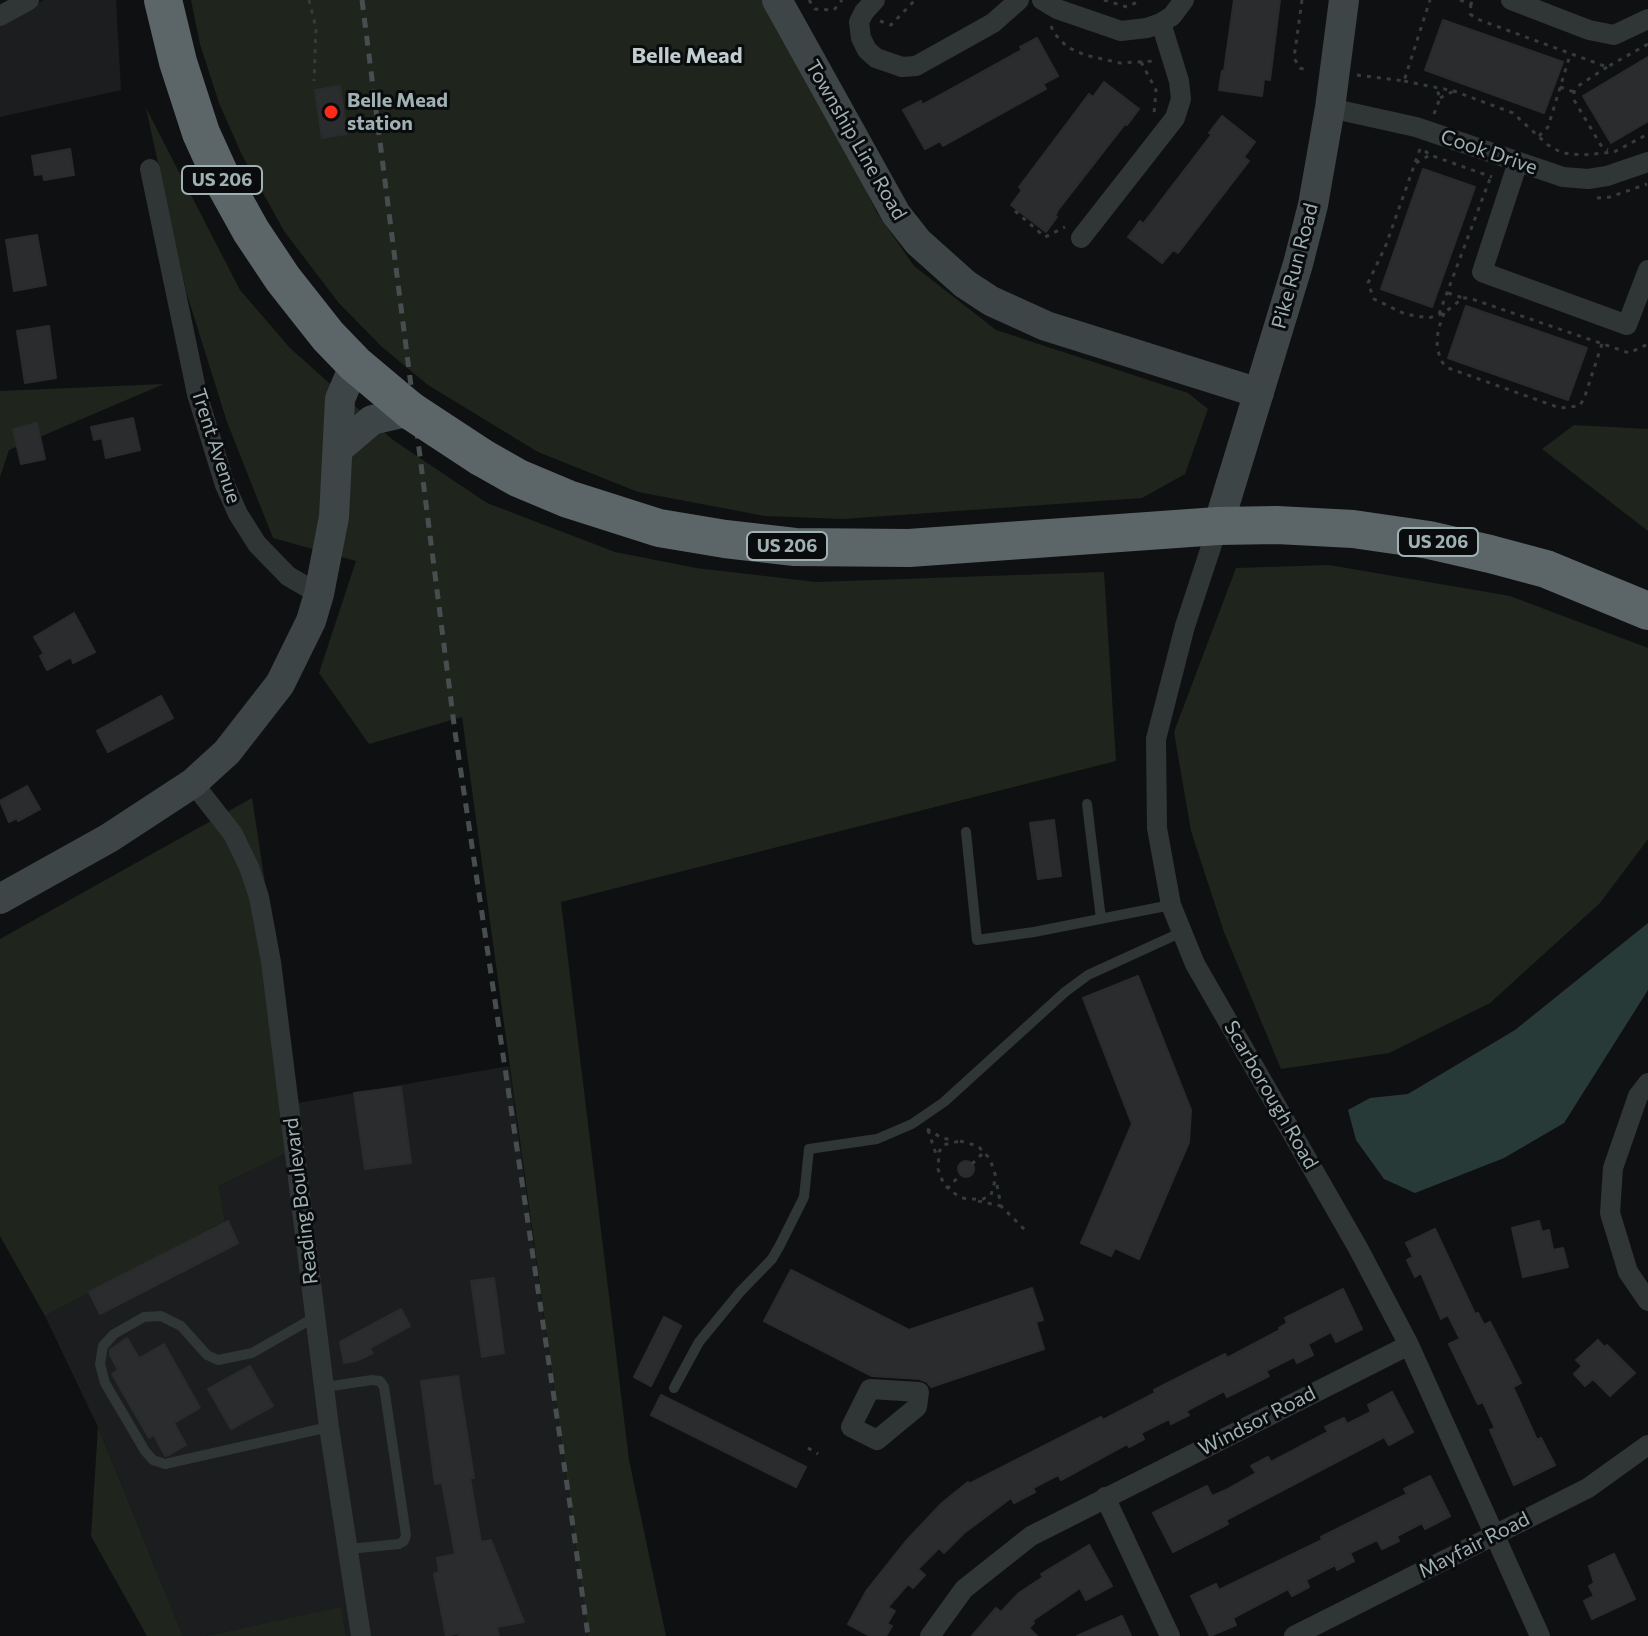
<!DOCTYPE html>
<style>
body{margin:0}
canvas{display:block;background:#0f1011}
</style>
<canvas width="1648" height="1636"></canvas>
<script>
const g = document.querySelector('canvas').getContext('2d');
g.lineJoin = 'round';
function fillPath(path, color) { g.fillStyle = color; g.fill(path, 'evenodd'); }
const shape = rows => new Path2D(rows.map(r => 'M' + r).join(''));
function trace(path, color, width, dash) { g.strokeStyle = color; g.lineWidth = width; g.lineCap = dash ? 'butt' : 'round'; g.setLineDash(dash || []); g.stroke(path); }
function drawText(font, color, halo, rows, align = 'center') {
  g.font = font + ' Commissioner,sans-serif'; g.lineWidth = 6; g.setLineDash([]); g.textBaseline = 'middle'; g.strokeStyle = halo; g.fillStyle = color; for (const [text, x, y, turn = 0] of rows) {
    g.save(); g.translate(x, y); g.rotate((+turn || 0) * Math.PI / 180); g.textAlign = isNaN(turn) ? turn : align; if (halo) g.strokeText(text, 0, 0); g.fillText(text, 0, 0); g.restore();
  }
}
fillPath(shape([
 [44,0,116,0,121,90,0,117,0,24],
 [509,1066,588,1636,346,1636,341,1608,206,1636,183,1636,98,1427,45,1316,225,1221,219,1186,304,1144,298,1103]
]), '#1b1d1e');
fillPath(shape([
 [191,0,765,0,847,152,877,213,914,266,996,330,1188,393,1208,409,1185,474,1142,498,843,519,765,516,638,492,538,452,428,385,382,347,338,302,284,231,242,155,219,103,200,44],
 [146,108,240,290,290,348,393,440,487,503,615,552,696,568,816,582,1104,572,1116,761,561,902,629,1460,666,1636,588,1636,462,717,369,744,319,673,356,561,273,538,227,422,186,291],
 [164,384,9,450,0,477,0,391],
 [1574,425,1648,429,1648,531,1542,449],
 [1329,565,1510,596,1648,648,1648,839,1600,903,1490,1003,1389,1053,1281,1069,1224,932,1191,831,1174,732,1236,568],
 [252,798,305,1144,219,1186,225,1221,45,1316,0,1236,0,939],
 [98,1427,183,1636,147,1636,91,1536],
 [341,1607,346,1636,206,1636]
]), '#1f241c');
fillPath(shape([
 [1648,923,1648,990,1564,1123,1504,1158,1415,1193,1384,1179,1356,1140,1348,1110,1370,1098,1408,1094,1515,1030]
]), '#283a38');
const building = shape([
 [1234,0,1280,0,1270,80,1264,79,1262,96,1219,90,1222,71,1224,71,1234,0],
 [1443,20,1563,62,1544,113,1425,70,1443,20],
 [1037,38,1058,76,1043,84,1046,89,943,146,940,141,925,149,903,110,921,101,922,105,946,92,1022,50,1020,47,1037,38],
 [1648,57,1648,121,1611,143,1583,96,1648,57],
 [1104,82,1139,109,1127,125,1125,124,1058,210,1055,216,1057,217,1046,232,1011,205,1022,190,1019,187,1089,94,1093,97,1104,82],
 [340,86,347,134,322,138,315,90,340,86],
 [1222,116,1255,142,1244,157,1249,161,1178,253,1173,250,1162,263,1128,237,1140,221,1143,224,1212,134,1209,133,1222,116],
 [70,149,74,175,44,180,43,174,35,175,32,156,70,149],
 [1423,169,1475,187,1432,307,1381,289,1423,169],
 [37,235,46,285,14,291,6,240,37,235],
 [1466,306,1587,348,1568,400,1448,358,1466,306],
 [49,326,56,378,25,383,17,331,49,326],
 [133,418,140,450,106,458,102,438,94,440,91,427,133,418],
 [37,423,45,459,21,464,13,429,37,423],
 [74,613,95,652,73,663,71,657,47,670,40,656,44,654,34,637,74,613],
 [161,696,173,718,108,752,97,731,161,696],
 [27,786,40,809,18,821,17,818,9,822,0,801,27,786],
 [1054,820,1061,876,1038,879,1030,823,1054,820],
 [1138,976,1191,1110,1189,1142,1139,1259,1115,1248,1111,1256,1081,1243,1132,1124,1083,998,1138,976],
 [401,1087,411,1163,365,1169,354,1093,401,1087],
 '958 1169a8 8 0 1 1 16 0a8 8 0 1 1-16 0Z',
 [228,1221,238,1243,100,1314,89,1292,228,1221],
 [1539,1221,1542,1232,1549,1230,1553,1250,1563,1248,1568,1267,1523,1277,1512,1228,1539,1221],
 [1435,1229,1475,1314,1478,1313,1484,1325,1490,1322,1506,1353,1521,1383,1513,1387,1537,1440,1541,1438,1555,1465,1514,1485,1490,1430,1495,1428,1483,1402,1478,1404,1449,1344,1460,1339,1448,1315,1441,1319,1421,1273,1415,1277,1407,1260,1413,1257,1406,1243,1435,1229],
 [791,1270,909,1330,1032,1288,1043,1320,1036,1322,1044,1349,931,1387,927,1382,920,1379,872,1376,764,1321,791,1270],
 [494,1278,504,1353,482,1357,471,1281,494,1278],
 [1343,1289,1362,1329,1336,1342,1331,1332,1308,1344,1313,1355,1297,1363,1294,1357,1266,1371,1269,1376,1227,1397,1224,1391,1186,1411,1189,1415,1171,1424,1169,1419,1141,1433,1144,1439,1129,1447,1127,1444,1061,1480,1058,1475,1033,1488,1035,1492,1014,1503,1011,1498,964,1533,944,1553,939,1548,918,1569,925,1575,913,1588,908,1584,888,1607,895,1611,887,1624,892,1626,886,1636,870,1636,848,1624,867,1590,906,1541,942,1503,968,1482,969,1484,1101,1417,1103,1420,1155,1393,1154,1390,1225,1354,1227,1358,1280,1330,1279,1328,1287,1323,1285,1318,1343,1289],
 [401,1309,410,1326,370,1348,373,1353,356,1361,344,1363,340,1342,401,1309],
 [664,1317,681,1326,651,1386,634,1377,664,1317],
 [127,1338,139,1358,164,1344,200,1408,174,1423,186,1445,169,1455,165,1456,154,1435,149,1438,112,1374,118,1370,110,1355,110,1350,127,1338],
 [1598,1340,1604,1347,1607,1345,1635,1373,1610,1396,1593,1379,1585,1386,1574,1374,1582,1366,1576,1360,1598,1340],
 [250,1366,273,1406,231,1429,208,1389,250,1366],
 [458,1376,474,1478,470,1478,481,1542,491,1540,524,1622,497,1627,499,1636,459,1636,459,1633,446,1636,434,1574,439,1572,437,1558,455,1554,442,1483,435,1484,421,1381,458,1376],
 [1392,1392,1413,1432,1389,1445,1384,1437,1226,1520,1228,1524,1173,1552,1153,1513,1207,1486,1212,1496,1226,1490,1256,1473,1251,1466,1268,1457,1271,1462,1328,1432,1325,1427,1344,1418,1347,1424,1371,1412,1368,1405,1392,1392],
 [661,1395,806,1467,796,1487,651,1415,661,1395],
 [1430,1476,1450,1516,1425,1529,1422,1523,1397,1536,1399,1541,1382,1549,1377,1540,1350,1553,1354,1561,1337,1570,1335,1565,1306,1580,1309,1587,1292,1596,1288,1589,1233,1618,1236,1625,1210,1636,1191,1596,1216,1584,1219,1590,1322,1540,1321,1537,1407,1494,1404,1489,1430,1476],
 [1089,1545,1112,1586,1086,1600,1080,1588,1032,1621,1034,1623,1029,1628,1037,1636,972,1636,996,1608,1001,1612,1019,1593,1043,1577,1041,1574,1089,1545],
 [1614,1554,1635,1599,1592,1619,1584,1601,1594,1596,1589,1586,1594,1583,1589,1566,1614,1554],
 [1122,1616,1131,1636,1077,1636,1122,1616]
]);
fillPath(building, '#2a2c2e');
trace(building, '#292b2d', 2);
trace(shape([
 [309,0,316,28,314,81],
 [809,0,815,9,834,10,842,0],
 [1104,0,1127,7,1141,0],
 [1302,0,1294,58,1300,68,1309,71],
 [1460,0,1471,4,1473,0],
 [1471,4,1470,14,1477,19,1607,67,1648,44],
 [880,21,891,25,915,0],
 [1051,26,1054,33,1067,47,1085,55,1120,63,1154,61],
 [1141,62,1156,90,1154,114],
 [1607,67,1578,86,1574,92,1574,100,1602,147,1608,150],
 [1357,75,1404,81,1430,0],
 [1404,81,1454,91,1513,113,1548,145,1562,153,1583,155,1614,152,1648,134],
 [1560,87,1574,92],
 [1440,98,1454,91],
 [1434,114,1440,98,1436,87],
 [1539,136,1548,127,1570,55],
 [1420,149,1386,245,1368,283,1374,299,1405,314,1429,318,1444,313,1463,298,1469,298,1629,353,1648,344],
 [1425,151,1430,155,1492,177],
 [1416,163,1430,155],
 [1597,198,1610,197,1647,184],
 [1015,211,1045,237,1065,227],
 [1448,293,1463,298],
 [1444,313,1438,330,1437,347,1441,361,1448,368,1560,408,1579,406,1584,399,1602,344],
 [1439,314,1491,176],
 [927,1129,942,1138,953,1140],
 [928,1130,937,1157],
 [960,1141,978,1146,990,1159,996,1177,991,1195,983,1199,966,1199,958,1196,944,1185,938,1169,939,1152,943,1145,960,1141],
 [972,1164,984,1152],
 [997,1185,1001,1206,1026,1231],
 [947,1189,960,1175],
 [978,1201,1001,1206],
 [808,1448,818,1454]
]), '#363c3d', 3, [4, 6]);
trace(shape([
 [1087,804,1101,919],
 [966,832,977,940,1034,932,1171,905],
 [315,1317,252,1353,218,1360,207,1355,181,1326,161,1316,144,1317,114,1334,103,1346,100,1364,105,1383,145,1451,153,1460,165,1464,329,1427],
 [325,1387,372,1380,380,1381,384,1387,406,1535,404,1541,399,1544,349,1549],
 [674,1388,699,1342,740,1292,772,1259,780,1245,804,1197,809,1149,877,1139,912,1124,944,1102,1065,992,1088,975,1182,932]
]), '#303536', 10);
trace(shape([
 [875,0,864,12,859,22,861,38,867,50,876,58,902,67,916,66,993,23,1019,0],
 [1042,0,1057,9,1121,31,1147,28,1161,23,1172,16,1184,0],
 [1511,0,1589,30,1614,35,1648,19],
 [0,16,29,0],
 [1330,108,1416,127,1563,177,1588,179,1607,176,1648,162],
 [1518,162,1482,272,1627,325,1648,270],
 [150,169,197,394,225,485,238,514,257,544,288,576,319,594],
 [1081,238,1175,118,1181,99,1179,81,1161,23],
 [1218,526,1185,626,1156,739,1157,828,1171,905,1195,964,1358,1248,1409,1345,1540,1636],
 [193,783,233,834,249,867,259,897,271,962,329,1427,361,1636],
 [1648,1083,1638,1096,1613,1168,1610,1213,1628,1272,1648,1301],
 [870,1389,919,1392,917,1407,877,1440,851,1427,870,1389],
 [1105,1497,1170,1636],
 [930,1636,964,1589,1031,1536,1409,1345],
 [1294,1636,1588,1488,1648,1445]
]), '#303536', 20);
trace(shape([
 [777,0,896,214,918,242,965,284,991,301,1046,326,1259,393],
 [338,449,372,420,411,411],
 [1218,526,1298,264,1313,205,1330,108,1344,0],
 [0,899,109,838,193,783,227,752,280,684,311,621,319,594,334,517,340,399,355,364]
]), '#3e4546', 30);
trace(shape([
 [163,0,178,62,201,133,221,177,251,231,283,279,328,336,355,364,411,411],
 [481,457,518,478,568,499,659,528,725,539,795,547,909,548,1218,526,1277,525,1353,529,1429,540,1490,554,1546,569,1648,611]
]), '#5c6668', 38);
trace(shape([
 [362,0,455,732,570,1505,588,1636]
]), '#474e4f', 5, [10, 8]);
trace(shape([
 [411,411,481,457]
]), '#5c6668', 38);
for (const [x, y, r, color] of [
 [331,112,8,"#ff2b19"]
]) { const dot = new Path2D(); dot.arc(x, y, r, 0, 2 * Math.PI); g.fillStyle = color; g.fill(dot); trace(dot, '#0a0b0c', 3); }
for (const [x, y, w] of [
 [222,180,80],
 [1438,542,80],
 [787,546,80]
]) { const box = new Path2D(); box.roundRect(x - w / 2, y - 14, w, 28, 6); g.fillStyle = '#0a0b0c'; g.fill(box); trace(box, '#9fb1b3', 2); }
drawText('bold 18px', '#9fb1b3', null, [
 ["US 206",222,180],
 ["US 206",1438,542],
 ["US 206",787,546]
]);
drawText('bold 20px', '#9fb1b3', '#0a0b0c', [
 ["Belle Mead",347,100],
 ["station",347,123]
], 'left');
drawText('20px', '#9fb1b3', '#0a0b0c', [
 ["Township Line Road",856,140,60],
 ["Cook Drive",1489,152,19],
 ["Pike Run Road",1295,266,-75],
 ["Trent Avenue",216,446,72],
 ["Scarborough Road",1271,1095,60],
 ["Reading Boulevard",301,1201,-97],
 ["Windsor Road",1257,1421,-27],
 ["Mayfair Road",1474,1545,-27]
]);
drawText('bold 22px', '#c1cdcf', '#0a0b0c', [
 ["Belle Mead",687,56]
]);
</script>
